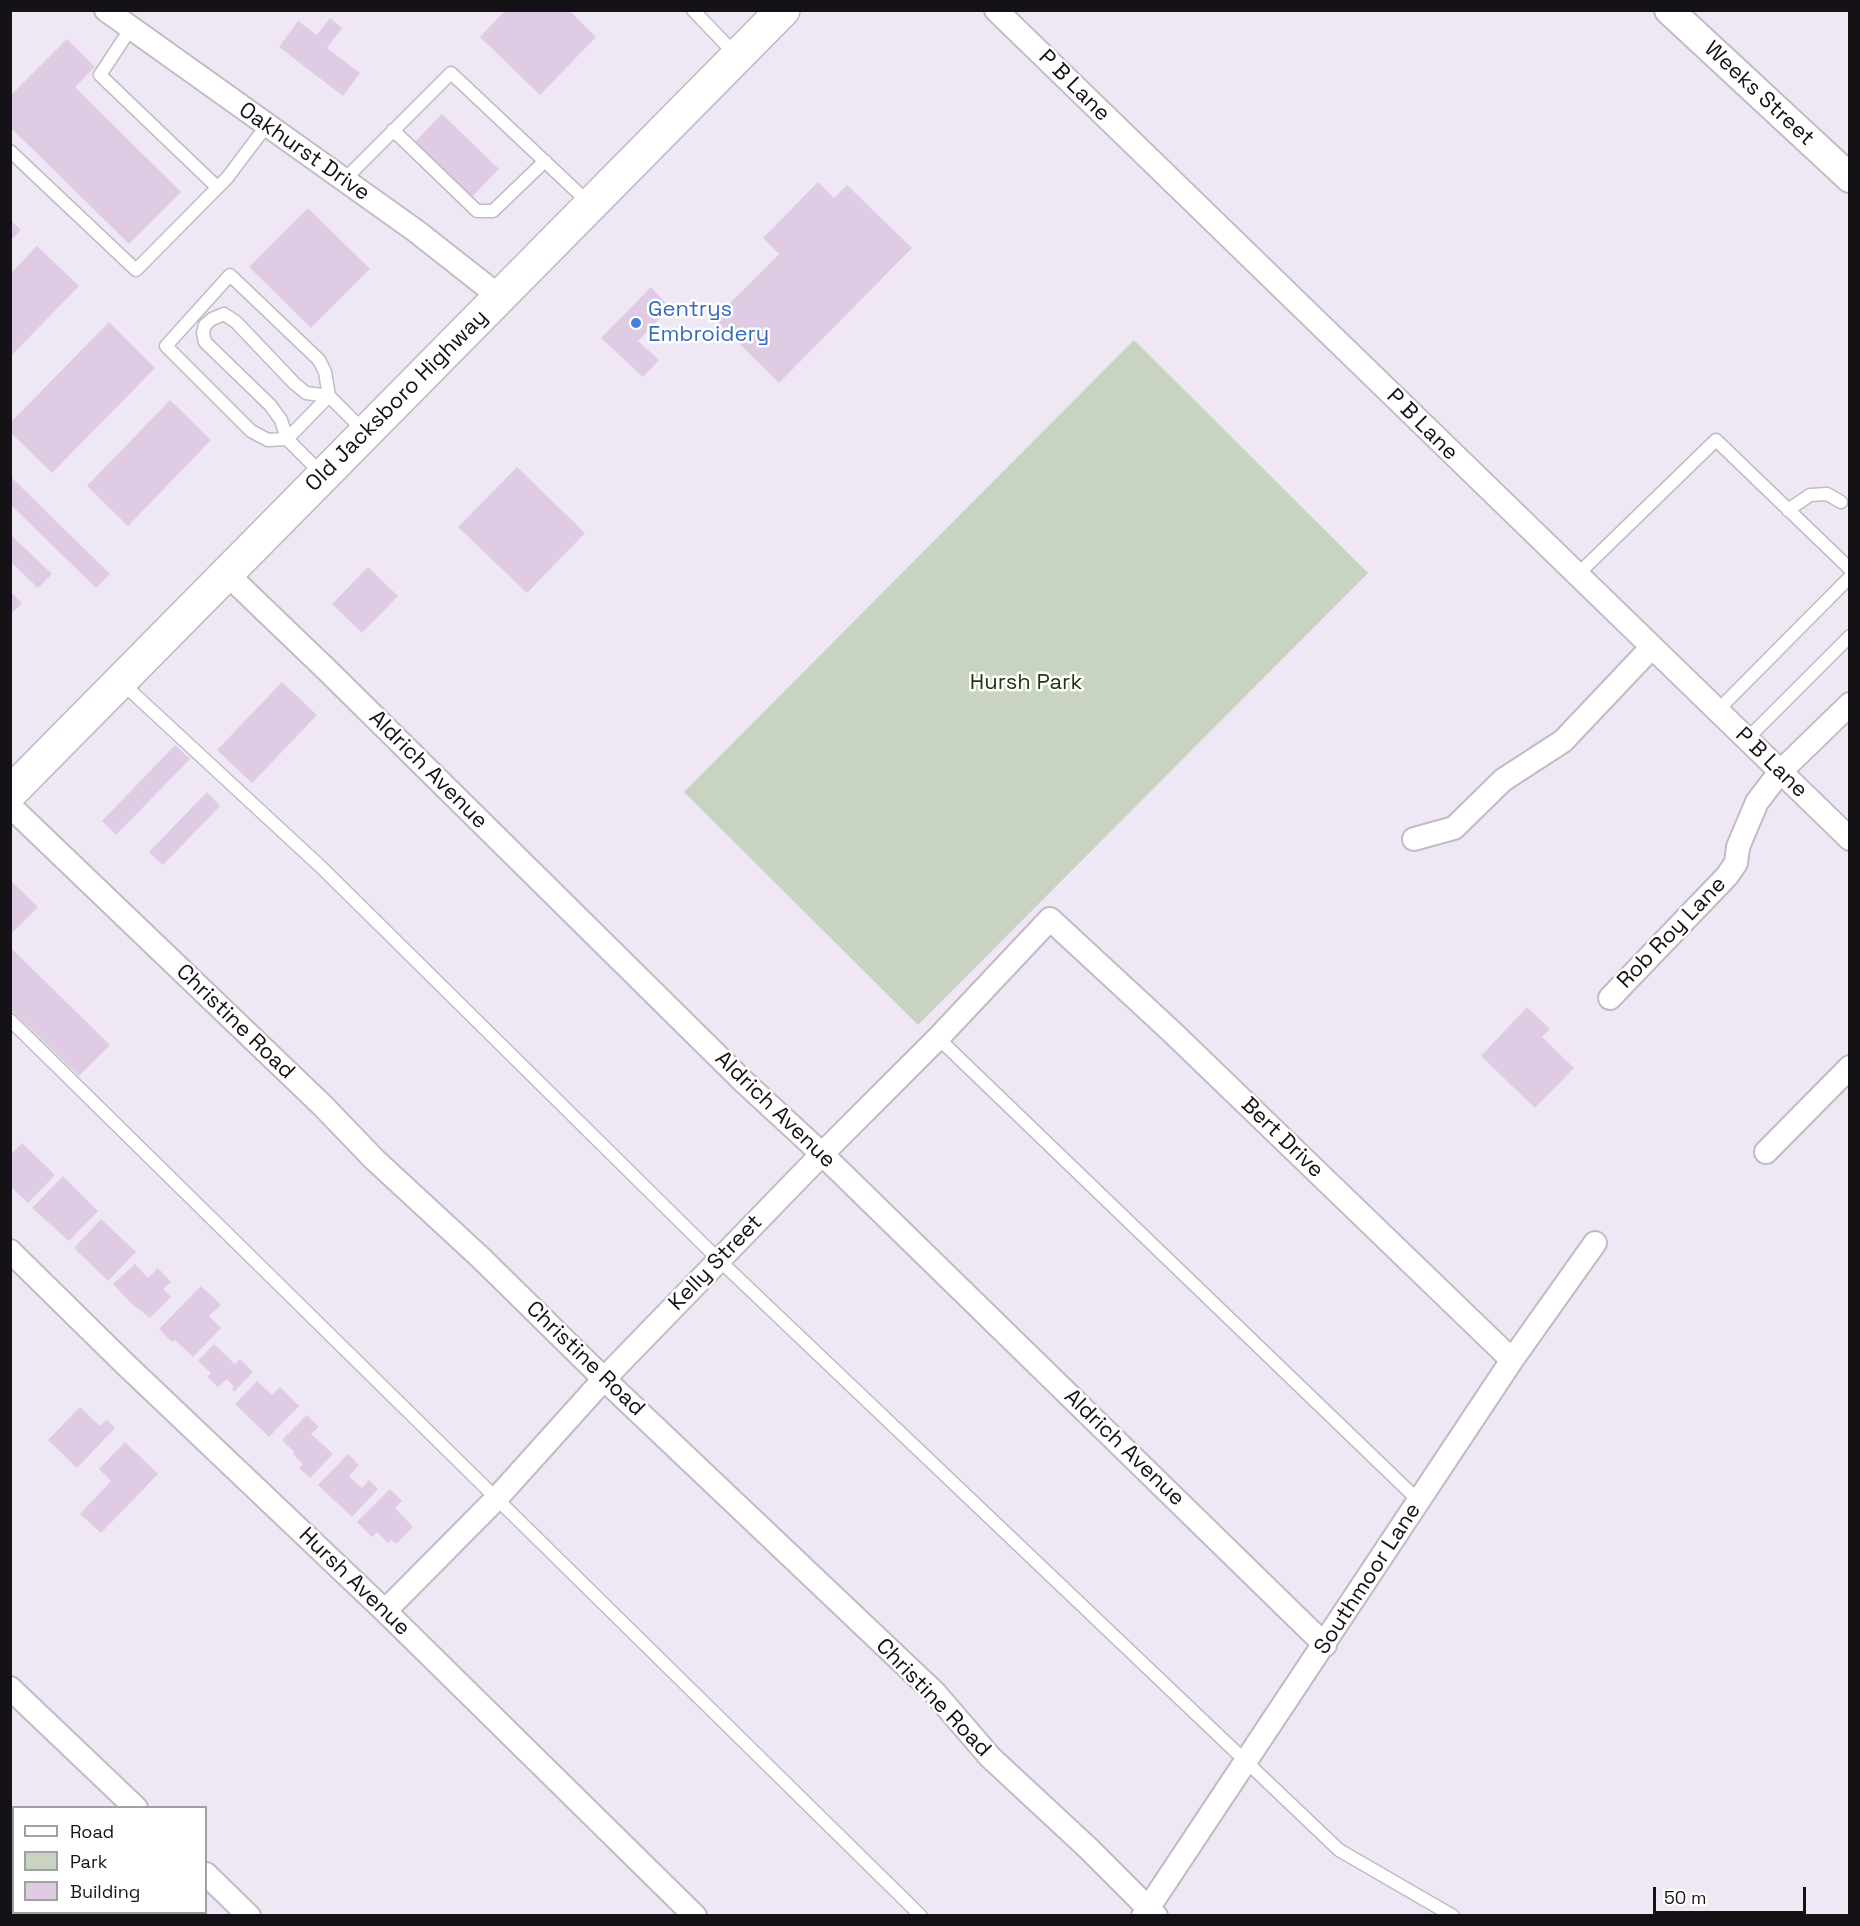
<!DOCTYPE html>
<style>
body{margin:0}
#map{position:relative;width:1860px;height:1926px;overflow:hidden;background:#f0e7f4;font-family:"Space Grotesk",sans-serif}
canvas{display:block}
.frame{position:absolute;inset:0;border:12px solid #151217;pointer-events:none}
.legend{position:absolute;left:12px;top:1806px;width:195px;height:108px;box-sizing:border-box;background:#fff;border:2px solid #a1a0a2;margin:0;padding:8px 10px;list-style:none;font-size:18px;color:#151217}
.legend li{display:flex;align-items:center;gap:12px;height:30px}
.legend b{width:30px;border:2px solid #a1a0a2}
.scale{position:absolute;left:1653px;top:1887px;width:153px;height:27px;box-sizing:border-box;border:3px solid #151217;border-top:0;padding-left:8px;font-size:18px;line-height:21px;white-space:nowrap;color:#151217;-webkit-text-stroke:4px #fff;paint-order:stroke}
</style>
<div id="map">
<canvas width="1860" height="1926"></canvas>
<div class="frame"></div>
<ul class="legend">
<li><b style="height:8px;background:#fff"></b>Road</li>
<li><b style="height:16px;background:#c8d3c1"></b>Park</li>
<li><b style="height:16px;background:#e0cbe5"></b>Building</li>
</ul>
<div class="scale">50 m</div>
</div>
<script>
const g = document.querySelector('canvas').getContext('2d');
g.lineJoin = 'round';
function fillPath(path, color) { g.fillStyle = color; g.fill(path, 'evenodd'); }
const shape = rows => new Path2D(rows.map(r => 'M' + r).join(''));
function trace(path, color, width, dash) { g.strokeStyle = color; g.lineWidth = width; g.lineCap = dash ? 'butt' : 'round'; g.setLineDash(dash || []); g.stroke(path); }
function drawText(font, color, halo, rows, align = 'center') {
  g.font = font + ' "Space Grotesk",sans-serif'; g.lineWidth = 5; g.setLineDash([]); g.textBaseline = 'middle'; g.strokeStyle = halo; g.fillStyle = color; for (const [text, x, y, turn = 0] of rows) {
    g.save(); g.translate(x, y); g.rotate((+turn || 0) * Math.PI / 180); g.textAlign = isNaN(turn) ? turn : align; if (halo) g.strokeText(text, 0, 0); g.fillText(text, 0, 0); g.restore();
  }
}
fillPath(shape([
 [1134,340,1368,573,918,1025,684,792]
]), '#c8d3c1');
fillPath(shape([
 [506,10,569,10,596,37,540,95,480,37],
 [330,18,342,28,327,48,360,73,343,96,279,47,298,21,317,35],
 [67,39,95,67,75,87,181,192,129,244,10,127,10,96],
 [442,114,499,169,472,197,415,142],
 [818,182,834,198,847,185,912,248,779,383,714,319,779,254,763,238],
 [308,208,370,269,311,328,249,267],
 [10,220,21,230,10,241],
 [37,246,79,286,10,357,10,274],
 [651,287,670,308,638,341,659,360,643,377,601,338],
 [109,322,155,368,52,473,10,432,10,423],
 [170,400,211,440,128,526,87,486],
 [517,467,585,533,527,593,458,527],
 [10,476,110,574,96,588,10,504],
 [10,534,52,574,38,588,10,561],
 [368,567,398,596,362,633,332,604],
 [10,591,22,603,10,615],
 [282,682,317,715,252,783,217,750],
 [175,745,190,759,116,835,102,821],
 [207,792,220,806,163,865,149,852],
 [12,882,38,907,10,935,10,883],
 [10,947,110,1045,79,1076,10,1009],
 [1527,1007,1550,1029,1542,1037,1574,1068,1535,1108,1481,1056],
 [22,1143,55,1175,28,1203,10,1186,10,1156],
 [63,1176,98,1211,69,1241,32,1208],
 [101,1219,136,1252,108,1281,74,1248],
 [135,1264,148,1278,158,1268,171,1282,163,1289,171,1297,150,1318,131,1303,113,1284],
 [201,1286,221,1305,209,1316,221,1328,193,1357,175,1340,172,1342,159,1329],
 [214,1344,235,1364,240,1359,253,1372,234,1392,232,1389,234,1387,227,1379,218,1387,207,1377,211,1373,198,1361],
 [257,1381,272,1395,280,1387,299,1406,269,1437,235,1404],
 [80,1407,100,1426,107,1420,115,1428,77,1468,48,1440],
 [307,1415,319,1427,311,1434,333,1454,310,1478,299,1468,303,1464,293,1454,294,1452,282,1440],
 [125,1442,158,1474,101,1533,80,1514,111,1481,99,1469],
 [348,1454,359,1465,349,1476,362,1488,369,1480,378,1489,352,1517,318,1485],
 [390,1489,402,1501,395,1508,413,1527,396,1544,391,1540,388,1543,377,1532,372,1537,357,1522]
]), '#e0cbe5');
const service = shape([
 [693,10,736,55],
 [131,28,100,75,217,187],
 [393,130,477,211,493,211,545,161],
 [10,151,136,270,227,178,267,125],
 [344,180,451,73,590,204],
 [224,314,236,322,294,383,306,393,329,396,287,439,281,420,270,405,205,342,203,333,205,325,212,319,224,314],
 [323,475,287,439,268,440,251,431,166,346,230,275,319,360,325,372,329,396,365,432],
 [1788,510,1810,495,1827,494,1841,502],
 [1577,575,1716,440,1850,569],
 [121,682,321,867,719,1260,1339,1850,1453,1916],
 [1717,711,1850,577],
 [1747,739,1850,636],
 [10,1020,921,1916],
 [938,1038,1419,1501]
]);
const minor = shape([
 [106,10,416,231,500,297],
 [996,10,1850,839],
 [227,574,328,671,744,1082,822,1154,1325,1645],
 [10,806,322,1105,375,1160,481,1258,604,1379,935,1693,990,1757,1088,1848,1156,1916],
 [1414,839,1454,828,1503,780,1563,741,1652,647],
 [1610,998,1727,876,1736,863,1738,847,1757,802,1780,772,1850,704],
 [1766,1152,1850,1067],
 [10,1251,124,1363,385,1611,695,1916],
 [385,1611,497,1498,604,1379,822,1154,938,1038,1050,919,1172,1032,1512,1360],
 [10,1688,136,1808],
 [206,1874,249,1916],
 [1143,1916,1512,1360,1595,1243]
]);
const tertiary = shape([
 [1669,10,1850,178]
]);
const secondary = shape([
 [10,793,783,10]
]);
trace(service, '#c2bac7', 15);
trace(minor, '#c2bac7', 26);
trace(tertiary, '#c2bac7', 32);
trace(secondary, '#c2bac7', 36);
trace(service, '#fff', 12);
trace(minor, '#fff', 22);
trace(tertiary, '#fff', 28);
trace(secondary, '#fff', 33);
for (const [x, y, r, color] of [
 [636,323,6,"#3f7fe0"]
]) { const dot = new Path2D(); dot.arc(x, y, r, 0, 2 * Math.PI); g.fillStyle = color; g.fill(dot); trace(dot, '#fff', 2); }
drawText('22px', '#151217', '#fff', [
 ["P B Lane",1074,86,45],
 ["Weeks Street",1759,94,43],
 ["Oakhurst Drive",304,152,35],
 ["Old Jacksboro Highway",397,401,-45],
 ["P B Lane",1422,425,45],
 ["P B Lane",1771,763,44],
 ["Aldrich Avenue",428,770,45],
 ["Rob Roy Lane",1672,933,-46],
 ["Christine Road",235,1022,44],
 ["Aldrich Avenue",775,1110,44],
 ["Bert Drive",1282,1138,44],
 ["Kelly Street",716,1263,-46],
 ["Christine Road",585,1359,44],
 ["Aldrich Avenue",1124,1448,44],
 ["Southmoor Lane",1368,1579,-57],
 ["Hursh Avenue",354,1582,44],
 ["Christine Road",933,1698,46]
]);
drawText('22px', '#366cbe', '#fff', [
 ["Gentrys",648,310],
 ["Embroidery",648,335]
], 'left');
drawText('22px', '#22380d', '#fff', [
 ["Hursh Park",1026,683]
]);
</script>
